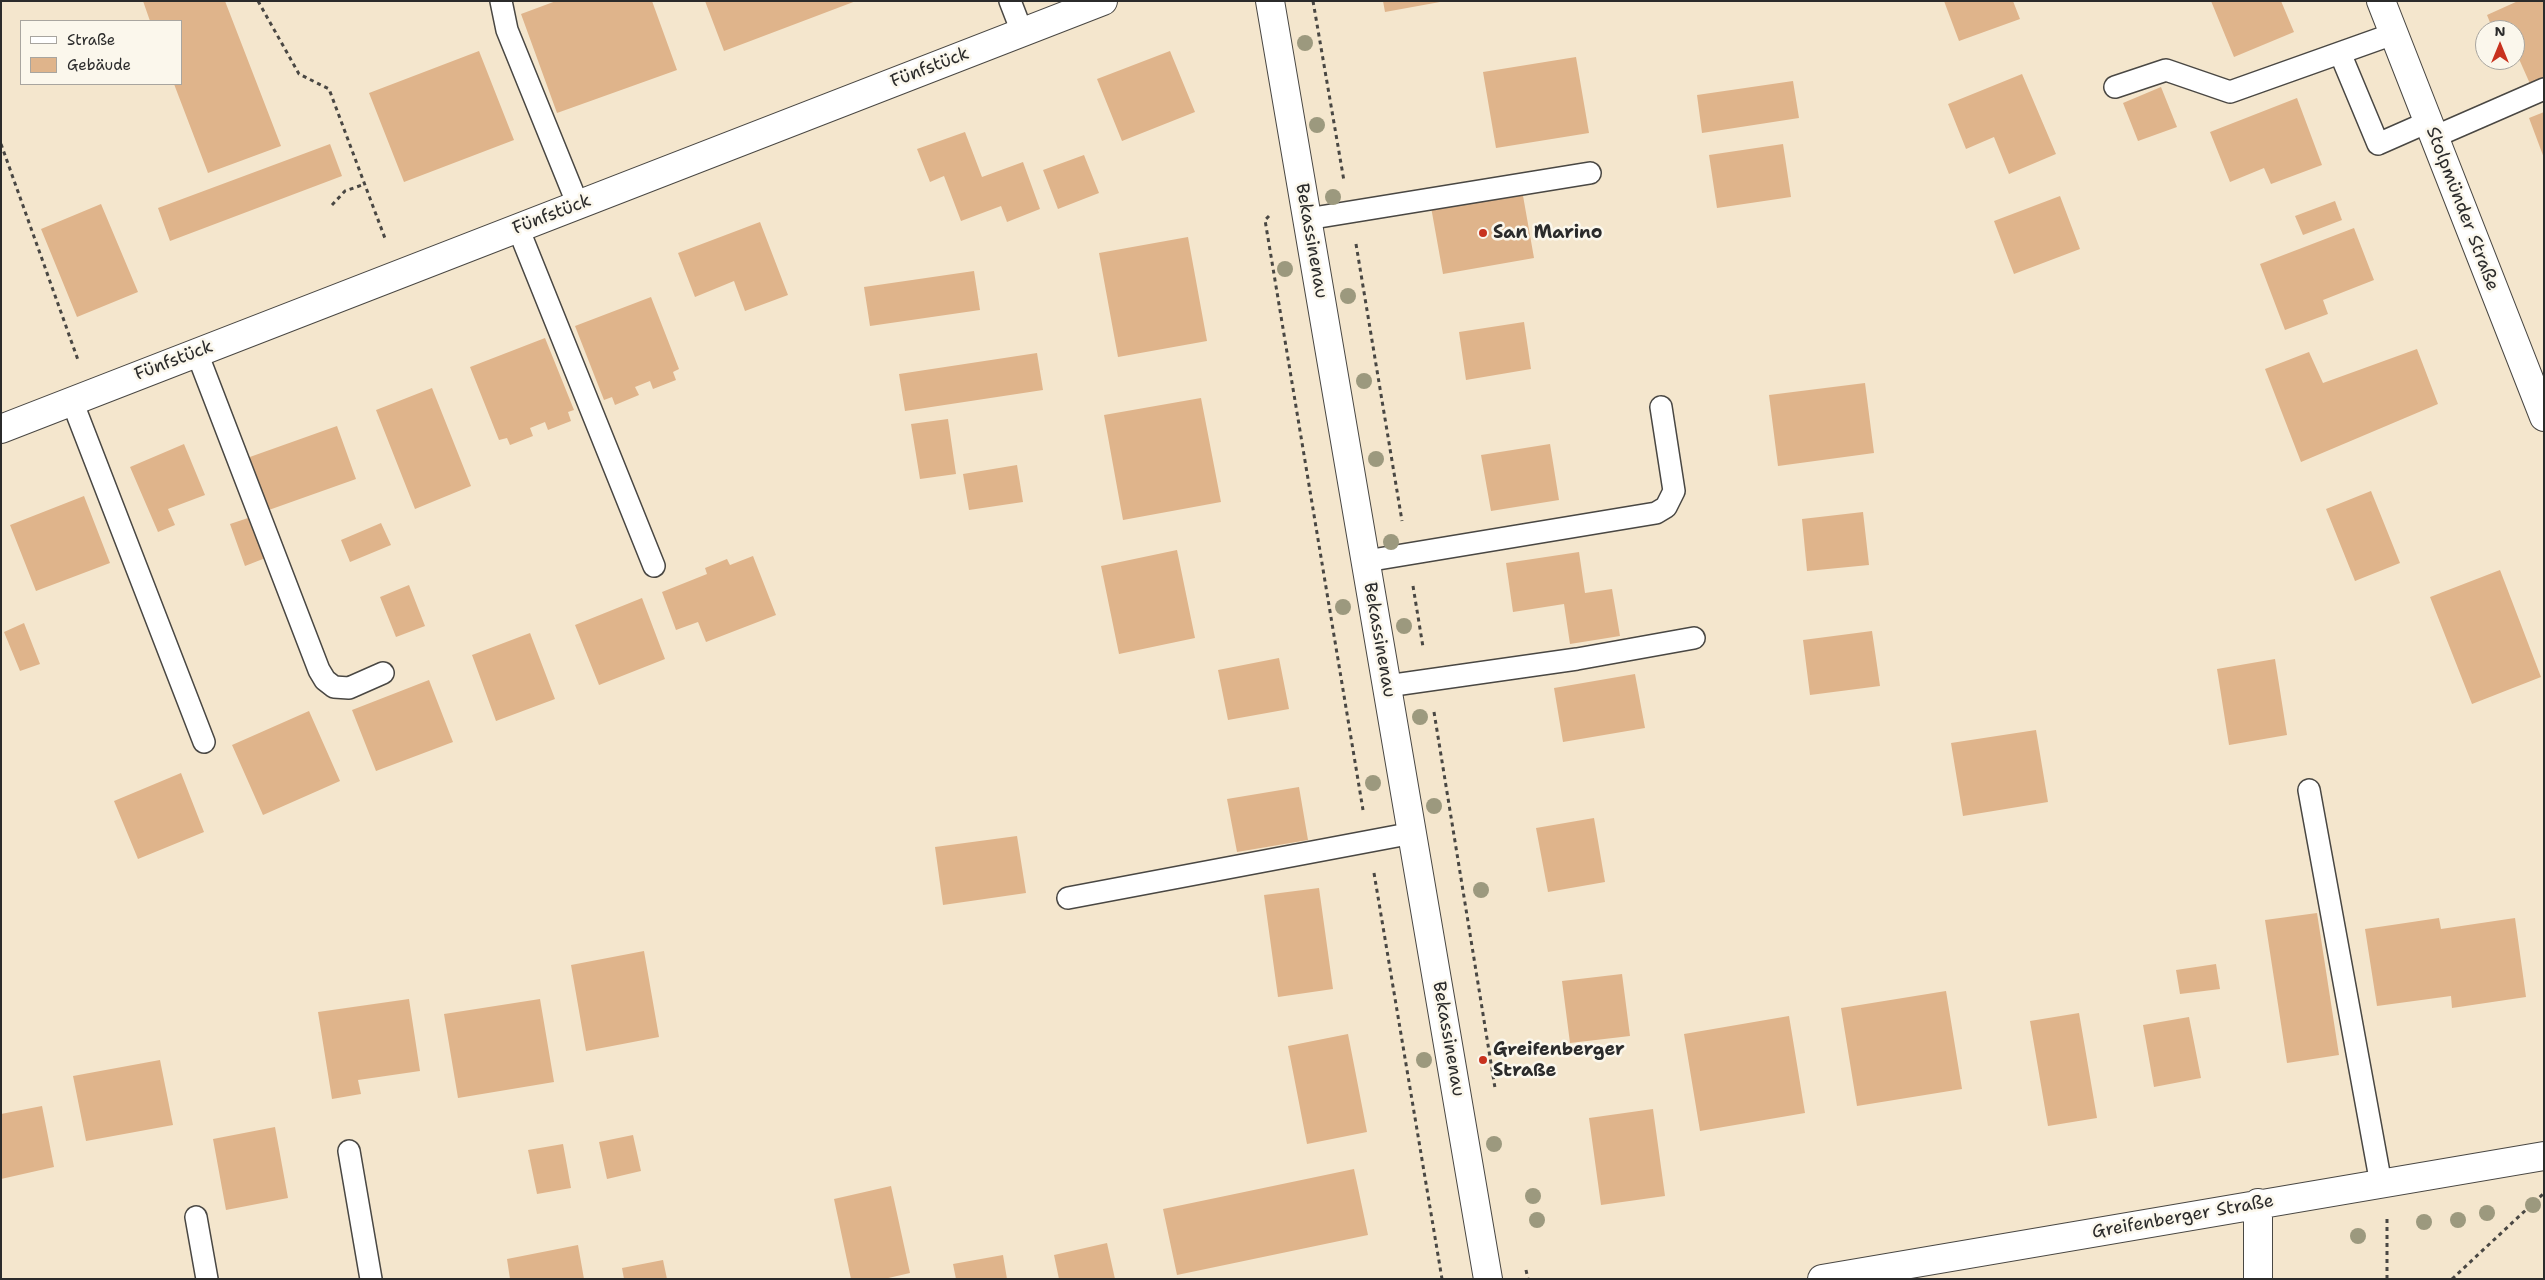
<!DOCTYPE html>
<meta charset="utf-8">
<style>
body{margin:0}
#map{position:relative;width:2545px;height:1280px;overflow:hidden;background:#f4e6cd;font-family:"Shantell Sans",sans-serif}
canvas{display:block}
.frame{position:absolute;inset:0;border:2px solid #2b2b2b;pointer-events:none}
.legend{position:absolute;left:20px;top:20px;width:162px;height:65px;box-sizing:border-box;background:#fbf7ec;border:1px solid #a8a59f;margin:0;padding:6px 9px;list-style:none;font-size:15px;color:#2b2b2b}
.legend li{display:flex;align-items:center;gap:10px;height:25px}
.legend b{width:25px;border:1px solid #a8a59f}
.north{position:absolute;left:2475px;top:20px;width:50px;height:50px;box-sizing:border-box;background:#fbf7ec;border:1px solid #a8a59f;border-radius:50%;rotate:0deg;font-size:14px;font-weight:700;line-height:20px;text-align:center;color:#2b2b2b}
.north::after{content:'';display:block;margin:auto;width:18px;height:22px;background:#c8321e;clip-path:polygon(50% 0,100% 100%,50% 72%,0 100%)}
</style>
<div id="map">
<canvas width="2545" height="1280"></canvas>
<div class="frame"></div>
<ul class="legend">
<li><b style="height:6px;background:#fff"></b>Straße</li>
<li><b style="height:14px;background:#dfb48b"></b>Gebäude</li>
</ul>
<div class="north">N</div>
</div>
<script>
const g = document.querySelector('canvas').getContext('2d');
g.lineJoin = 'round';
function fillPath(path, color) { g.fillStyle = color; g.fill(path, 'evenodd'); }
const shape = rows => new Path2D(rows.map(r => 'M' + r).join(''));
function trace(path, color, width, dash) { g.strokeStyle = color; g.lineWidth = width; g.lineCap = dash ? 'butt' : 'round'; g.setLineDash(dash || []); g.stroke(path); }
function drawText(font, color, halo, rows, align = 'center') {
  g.font = font + ' "Shantell Sans",sans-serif'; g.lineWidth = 5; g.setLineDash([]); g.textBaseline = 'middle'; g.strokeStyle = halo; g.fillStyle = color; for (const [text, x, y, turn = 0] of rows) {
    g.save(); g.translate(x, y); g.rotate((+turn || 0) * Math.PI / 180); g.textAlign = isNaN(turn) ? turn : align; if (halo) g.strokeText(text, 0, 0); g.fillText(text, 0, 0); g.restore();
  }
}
fillPath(shape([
 [143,1,225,1,281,146,208,173,174,84,181,84,181,21,150,21],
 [556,1,652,1,677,70,557,113,521,14],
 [705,1,856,1,724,51],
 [1383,1,1440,1,1440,2,1385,12],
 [1944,1,2013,1,2020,19,1959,41],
 [2211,1,2281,1,2294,32,2234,57],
 [2518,1,2544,1,2544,80,2531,86,2515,50,2515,30,2493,30,2487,15],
 [479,51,514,140,404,182,369,93],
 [1170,51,1195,112,1122,141,1097,79],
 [1576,57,1589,133,1496,148,1483,72],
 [2022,74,2056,154,2009,174,1994,137,1966,149,1948,104],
 [1793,81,1799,118,1702,133,1697,95],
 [2161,87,2177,127,2138,141,2123,103],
 [2297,98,2322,165,2271,184,2264,168,2230,182,2210,132],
 [2544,112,2544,158,2529,118],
 [965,132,982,177,1023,162,1040,209,1007,222,1001,206,961,221,944,176,930,182,917,149],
 [330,144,342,176,170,241,158,208],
 [1783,144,1791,197,1717,208,1709,155],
 [1084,155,1099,193,1058,209,1043,170],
 [1522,190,1534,258,1443,274,1431,207],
 [2060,196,2080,249,2014,274,1994,221],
 [2335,201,2342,220,2303,235,2295,216],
 [101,204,138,292,77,317,41,229],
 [760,222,788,295,745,311,734,281,695,297,678,253],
 [2354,228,2374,280,2323,300,2328,314,2285,330,2260,264],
 [1188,237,1207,341,1118,357,1099,253],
 [974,271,980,310,870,326,864,287],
 [651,297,679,369,673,372,676,380,653,389,650,381,635,387,639,395,615,405,612,397,604,400,575,326],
 [1524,322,1531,369,1466,380,1459,332],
 [545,338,574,410,568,412,571,421,548,430,545,422,530,428,533,436,510,445,507,438,499,440,470,367],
 [2417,349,2438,404,2301,462,2265,369,2309,352,2323,383],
 [1037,353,1043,390,905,411,899,374],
 [1865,383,1874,453,1778,466,1769,395],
 [432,388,471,486,415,509,376,410],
 [1201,398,1221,502,1123,520,1104,415],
 [948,419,956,474,920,479,911,424],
 [337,426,356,479,266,511,247,458],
 [184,444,205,495,168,509,175,525,158,532,130,467],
 [1550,444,1559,500,1491,511,1481,455],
 [1017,465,1023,502,969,510,963,474],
 [2371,491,2400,563,2355,581,2326,509],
 [84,496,110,563,36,591,10,525],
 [1863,512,1869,565,1807,571,1802,519],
 [254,516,268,557,245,566,230,524],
 [381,523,391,545,350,562,341,540],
 [1177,550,1195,638,1119,654,1101,566],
 [1579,552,1585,593,1612,589,1620,636,1570,644,1564,604,1513,612,1506,563],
 [753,556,776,615,706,642,698,622,676,630,662,592,707,574,705,568,727,559,730,565],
 [2500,570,2541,677,2472,704,2430,597],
 [409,585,425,626,396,637,380,597],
 [642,598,665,659,599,685,575,625],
 [24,623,40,664,20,671,4,632],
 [1872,631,1880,686,1810,695,1803,640],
 [530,633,555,699,496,721,472,655],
 [1279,658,1289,709,1228,720,1218,670],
 [2275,659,2287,735,2229,745,2217,669],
 [1635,674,1645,728,1563,742,1554,688],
 [429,680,453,742,376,771,352,710],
 [309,711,340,781,263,815,232,745],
 [2036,730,2048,802,1963,816,1951,743],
 [181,773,204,832,138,859,114,801],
 [1299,787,1308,840,1237,852,1227,799],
 [1594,818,1605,882,1548,892,1536,828],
 [1017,836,1026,893,943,905,935,847],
 [1319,888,1333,989,1278,997,1264,895],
 [2317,913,2339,1055,2287,1063,2265,920],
 [2439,918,2441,929,2515,918,2526,997,2452,1008,2451,996,2377,1006,2365,929],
 [644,951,659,1037,586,1051,571,965],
 [2216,964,2220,989,2180,994,2176,970],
 [1622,974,1630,1036,1570,1043,1562,981],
 [1946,991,1962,1089,1857,1106,1841,1008],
 [409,999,420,1071,358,1080,361,1094,332,1099,318,1012],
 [540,999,554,1082,458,1098,444,1014],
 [2079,1013,2097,1118,2048,1126,2030,1021],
 [1789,1016,1805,1113,1700,1131,1684,1034],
 [2189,1017,2201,1078,2154,1087,2143,1025],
 [1348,1034,1367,1132,1307,1144,1288,1046],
 [160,1060,173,1125,86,1141,73,1076],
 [42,1106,54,1167,1,1179,1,1114],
 [1653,1109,1665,1196,1601,1205,1589,1118],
 [275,1127,288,1198,226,1210,213,1139],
 [633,1135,641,1171,607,1179,599,1142],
 [563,1144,571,1188,537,1194,528,1150],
 [1354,1169,1368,1235,1177,1275,1163,1209],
 [891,1186,910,1273,884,1279,851,1279,834,1199],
 [1107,1243,1115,1279,1059,1279,1054,1255],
 [578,1245,584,1279,510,1279,507,1259],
 [1003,1255,1007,1279,956,1279,953,1264],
 [663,1260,667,1279,624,1279,622,1268]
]), '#dfb48b');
const lane = shape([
 [501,1,507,30,578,205],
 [1010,1,1022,32],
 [2340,53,2378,144,2428,122],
 [2115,87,2166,70,2230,92,2393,34],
 [2434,137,2544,89],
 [1307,219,1590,173],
 [518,228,654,566],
 [197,353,319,670,325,680,334,687,349,688,383,673],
 [72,401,204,742],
 [1366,561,1656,513,1666,507,1674,491,1661,407],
 [1387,686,1577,659,1694,638],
 [2309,790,2381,1184],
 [1068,898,1413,833],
 [349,1151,371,1279],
 [196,1217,207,1279]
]);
const street = shape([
 [2381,1,2544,417],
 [1,429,1103,1],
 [1822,1279,2544,1156],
 [2258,1279,2258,1203]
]);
const secondary = shape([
 [1270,1,1488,1279]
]);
trace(lane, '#494743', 24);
trace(street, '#494743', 30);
trace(secondary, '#494743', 30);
trace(shape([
 [258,1,299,74,329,89,386,241],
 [1313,1,1344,181],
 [1,144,78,360],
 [332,205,345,191,365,184],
 [1269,216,1265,220,1363,810],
 [1356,244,1402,521],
 [1413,586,1423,647],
 [1434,712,1495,1088],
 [1374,873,1442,1279],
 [2387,1219,2387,1279],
 [1526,1270,1528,1279],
 [2452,1279,2543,1194]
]), '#494743', 3, [4, 4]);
trace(lane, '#fff', 21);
trace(street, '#fff', 28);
trace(secondary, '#fff', 28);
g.fillStyle = '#9c997e';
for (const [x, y] of [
 [1305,43],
 [1317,125],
 [1333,197],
 [1285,269],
 [1348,296],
 [1364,381],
 [1376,459],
 [1391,542],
 [1343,607],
 [1404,626],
 [1420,717],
 [1373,783],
 [1434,806],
 [1481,890],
 [1424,1060],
 [1494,1144],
 [1533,1196],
 [2533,1205],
 [2487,1213],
 [1537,1220],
 [2458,1220],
 [2424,1222],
 [2358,1236]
]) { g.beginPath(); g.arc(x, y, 8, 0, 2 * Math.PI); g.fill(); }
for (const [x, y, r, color] of [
 [1483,233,5,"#c8321e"],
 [1483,1060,5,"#c8321e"]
]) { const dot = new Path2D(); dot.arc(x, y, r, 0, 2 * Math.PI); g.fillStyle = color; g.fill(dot); trace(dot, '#fbf7ec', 2); }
drawText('18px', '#2b2b2b', '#fbf7ec', [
 ["Fünfstück",930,68,-21],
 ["Stolpmünder Straße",2462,209,69],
 ["Fünfstück",552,215,-21],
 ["Bekassinenau",1311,241,80],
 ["Fünfstück",174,361,-21],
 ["Bekassinenau",1379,640,80],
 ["Bekassinenau",1448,1039,80],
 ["Greifenberger Straße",2183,1217,-10]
]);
drawText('bold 18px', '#2b2b2b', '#fbf7ec', [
 ["San Marino",1493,233],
 ["Greifenberger",1493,1050],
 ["Straße",1493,1071]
], 'left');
</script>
